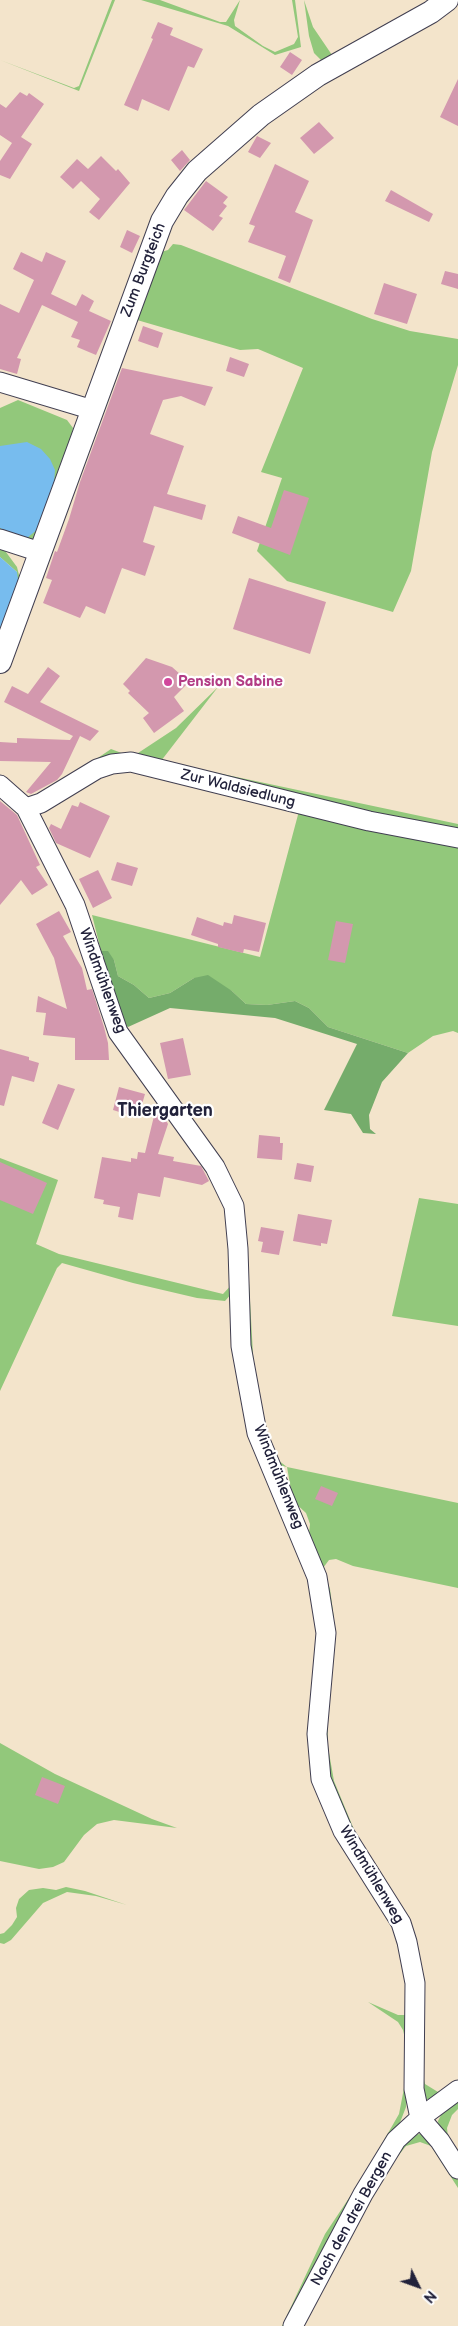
<!DOCTYPE html>
<meta charset="utf-8">
<style>
body{margin:0}
#map{position:relative;width:458px;height:2326px;overflow:hidden;background:#f3e4cb;font-family:"Balsamiq Sans",sans-serif}
canvas{display:block}
.north{position:absolute;left:393px;top:2261px;width:50px;height:50px;-webkit-text-stroke:4px #fff;paint-order:stroke;rotate:132deg;font-size:14px;font-weight:700;line-height:20px;text-align:center;color:#22223b}
.north::after{content:'';display:block;margin:auto;width:18px;height:22px;background:#22223b;clip-path:polygon(50% 0,100% 100%,50% 72%,0 100%)}
</style>
<div id="map">
<canvas width="458" height="2326"></canvas>
<div class="north">N</div>
</div>
<script>
const g = document.querySelector('canvas').getContext('2d');
g.lineJoin = 'round';
function fillPath(path, color) { g.fillStyle = color; g.fill(path, 'evenodd'); }
const shape = rows => new Path2D(rows.map(r => 'M' + r).join(''));
function trace(path, color, width, dash) { g.strokeStyle = color; g.lineWidth = width; g.lineCap = dash ? 'butt' : 'round'; g.setLineDash(dash || []); g.stroke(path); }
function drawText(font, color, halo, rows, align = 'center') {
  g.font = font + ' "Balsamiq Sans",sans-serif'; g.lineWidth = 4.5; g.setLineDash([]); g.textBaseline = 'middle'; g.strokeStyle = halo; g.fillStyle = color; for (const [text, x, y, turn = 0] of rows) {
    g.save(); g.translate(x, y); g.rotate((+turn || 0) * Math.PI / 180); g.textAlign = isNaN(turn) ? turn : align; if (halo) g.strokeText(text, 0, 0); g.fillText(text, 0, 0); g.restore();
  }
}
fillPath(shape([
 [112,0,115,0,79,91,0,60,74,88,79,86],
 [141,0,160,0,220,22,226,22,240,0,234,20,235,26,263,46,275,52,294,44,298,37,292,0,295,0,301,47,275,55,228,26],
 [304,0,313,27,332,55,323,62,314,53,309,36],
 [173,244,181,245,372,319,410,331,458,339,458,365,432,452,411,571,393,612,287,581,257,551,282,478,261,472,303,368,258,349,240,350,137,320,161,252,168,250],
 [18,400,67,420,73,428,71,442,42,535,30,541,0,533,0,408],
 [0,544,17,567,20,579,0,647,17,572,0,557],
 [218,687,161,761,458,824,458,832,129,759,39,798,111,749,132,757,176,728],
 [299,811,458,845,458,1033,453,1031,433,1036,408,1053,328,1027,309,1008,295,1001,267,1005,246,1004,232,991,194,978,170,993,149,998,134,985,118,976,114,960,101,951,92,915,260,957],
 [0,1158,58,1180,36,1244,59,1254,223,1294,234,1282,233,1292,225,1301,197,1298,133,1283,62,1263,57,1268,0,1391],
 [419,1198,458,1204,458,1326,392,1316],
 [248,1265,255,1390,264,1429,274,1457,287,1467,458,1503,458,1588,353,1566,336,1559,329,1560,323,1568,330,1589,334,1619,327,1713,328,1747,334,1781,360,1844,404,1910,417,1945,425,1982,422,2070,425,2084,438,2092,458,2082,458,2086,437,2100,430,2100,422,2097,419,2086,423,1996,407,1927,391,1895,349,1829,326,1762,322,1732,323,1703,329,1652,329,1624,326,1597,308,1542,310,1524,306,1513,293,1501,287,1467,275,1464,270,1456,253,1396,246,1345,244,1285],
 [0,1743,55,1774,152,1819,177,1828,114,1820,97,1824,84,1835,64,1862,53,1867,39,1869,0,1861],
 [66,1887,85,1891,127,1905,96,1896,67,1892,43,1903,11,1940,4,1944,0,1943,0,1934,4,1933,12,1925,17,1917,16,1908,19,1899,29,1890,43,1888,56,1890],
 [368,2002,398,2015,406,2015,409,2020,411,2031,406,2107,399,2125,344,2215,286,2326,282,2326,325,2234,361,2180,399,2114,405,2083,406,2043,403,2030,398,2022],
 [458,2100,458,2109,452,2115,447,2128,448,2137,439,2129,438,2121,442,2113],
 [420,2134,428,2137,442,2153,458,2180,458,2188,431,2146,420,2142,406,2146,390,2166,390,2158,411,2135]
]), '#92c87b');
fillPath(shape([
 [101,951,108,951,114,960,118,976,134,985,149,998,170,993,194,978,208,975,232,991,246,1004,267,1005,295,1001,309,1008,328,1027,408,1053,382,1082,369,1115,370,1129,376,1134,363,1133,351,1114,324,1110,357,1044,275,1018,170,1008,128,1027,120,1022]
]), '#75ac6b');
fillPath(shape([
 [27,442,41,449,50,459,55,470,54,483,38,529,27,538,14,535,0,528,0,446],
 [0,557,17,572,19,587,0,647]
]), '#77bcee');
fillPath(shape([
 [158,22,173,28,170,35,203,49,194,68,188,66,169,111,142,99,138,111,124,105,153,39,151,38],
 [290,52,302,60,292,75,280,67],
 [458,79,458,126,440,117],
 [20,92,27,96,29,93,44,104,21,137,32,144,10,179,0,175,0,161,12,143,0,135,0,104,6,108],
 [319,122,334,138,314,154,300,138],
 [257,136,271,143,260,158,248,152],
 [182,150,190,160,180,171,171,160],
 [101,156,116,171,118,169,130,183,99,220,89,212,100,199,81,181,73,189,60,177,77,159,88,169],
 [275,164,309,181,295,212,313,220,290,283,278,278,286,256,248,242,255,226,249,224],
 [206,181,228,197,223,203,227,206,219,216,223,218,213,231,184,210],
 [391,190,433,214,429,222,385,201],
 [127,230,140,236,132,253,120,247],
 [21,252,42,262,46,252,66,261,51,294,76,306,82,294,94,301,89,311,111,321,96,355,77,347,80,340,71,337,78,322,42,305,17,358,21,359,17,374,0,369,0,304,19,313,34,280,13,269],
 [445,271,458,274,458,289,441,284],
 [384,283,417,294,407,324,374,314],
 [143,326,163,333,158,348,138,341],
 [230,357,249,364,244,377,226,371],
 [122,368,213,387,205,406,181,396,163,400,150,434,184,446,167,494,206,505,202,520,154,506,143,542,155,546,145,576,122,568,105,614,86,606,80,618,43,603,52,580,46,578,55,551,57,552,69,519,80,482],
 [284,490,309,498,290,555,232,533,238,516,271,528],
 [249,578,326,602,310,654,233,629],
 [146,658,172,667,189,682,174,697,184,711,154,733,143,718,149,713,128,693,130,691,123,684],
 [48,667,60,676,40,702,99,731,90,741,80,736,62,774,57,780,31,794,26,792,51,762,0,761,0,742,17,743,17,738,70,740,73,736,4,702,12,686,28,694],
 [0,801,17,815,40,865,36,867,48,885,32,895,21,880,0,905],
 [80,802,110,816,90,858,56,843,49,828,51,824,61,829,72,805,78,807],
 [117,862,138,868,132,886,111,880],
 [98,870,112,898,93,908,79,879],
 [59,911,71,932,63,936,82,968,87,990,92,989,104,1027,108,1043,109,1060,75,1060,75,1038,43,1035,46,1013,36,1012,38,996,67,1009,54,958,36,924],
 [234,915,266,923,259,952,244,949,243,953,218,947,218,944,191,935,197,917,223,926,224,922,232,924],
 [336,921,353,924,345,963,328,960],
 [183,1038,191,1075,168,1079,160,1043],
 [0,1049,29,1057,29,1060,39,1063,34,1082,12,1076,4,1106,0,1105],
 [58,1084,75,1089,58,1130,42,1123],
 [119,1087,145,1094,138,1118,113,1110],
 [155,1112,163,1114,168,1124,158,1154,174,1157,173,1161,201,1166,209,1181,202,1185,164,1177,160,1197,138,1193,133,1220,118,1217,120,1207,103,1204,104,1200,94,1198,102,1157,131,1162,131,1158,137,1159,138,1152,145,1153],
 [259,1135,280,1137,280,1143,283,1143,282,1160,257,1158],
 [0,1162,47,1183,33,1214,0,1200],
 [297,1163,314,1166,311,1182,294,1179],
 [298,1214,332,1220,327,1244,321,1243,321,1246,293,1241],
 [261,1227,284,1231,279,1255,261,1252,263,1242,258,1241],
 [321,1486,338,1493,332,1506,315,1499],
 [42,1777,65,1786,58,1804,35,1795]
]), '#d398ae');
const minor = shape([
 [0,382,93,410],
 [0,539,40,552],
 [0,785,26,808,75,905,118,1032,215,1167,234,1206,238,1249,241,1346,257,1433,317,1577,326,1633,317,1734,321,1779,343,1831,401,1923,407,1942,415,1983,414,2089,420,2118],
 [26,808,41,803,97,769,112,764,131,762,369,821,458,838],
 [420,2118,440,2141,458,2169],
 [293,2326,363,2194,396,2140,420,2118,458,2090]
]);
const tertiary = shape([
 [0,662,162,221,177,196,197,171,261,115,318,75,431,12,447,0]
]);
trace(minor, '#413f51', 21);
trace(tertiary, '#413f51', 24);
trace(minor, '#fff', 19);
trace(tertiary, '#fff', 22);
for (const [x, y, r, color] of [
 [168,682,5,"#d1479c"]
]) { const dot = new Path2D(); dot.arc(x, y, r, 0, 2 * Math.PI); g.fillStyle = color; g.fill(dot); trace(dot, '#fff', 2); }
drawText('15px', '#22223b', '#fff', [
 ["Zum Burgteich",144,270,-69],
 ["Zur Waldsiedlung",238,789,14],
 ["Windmühlenweg",102,981,70],
 ["Windmühlenweg",278,1477,68],
 ["Windmühlenweg",371,1875,59],
 ["Nach den drei Bergen",352,2219,-61]
]);
drawText('bold 15px', '#b23c85', '#fff', [
 ["Pension Sabine",178,682]
], 'left');
drawText('bold 18px', '#22223b', '#fff', [
 ["Thiergarten",165,1111]
]);
</script>
